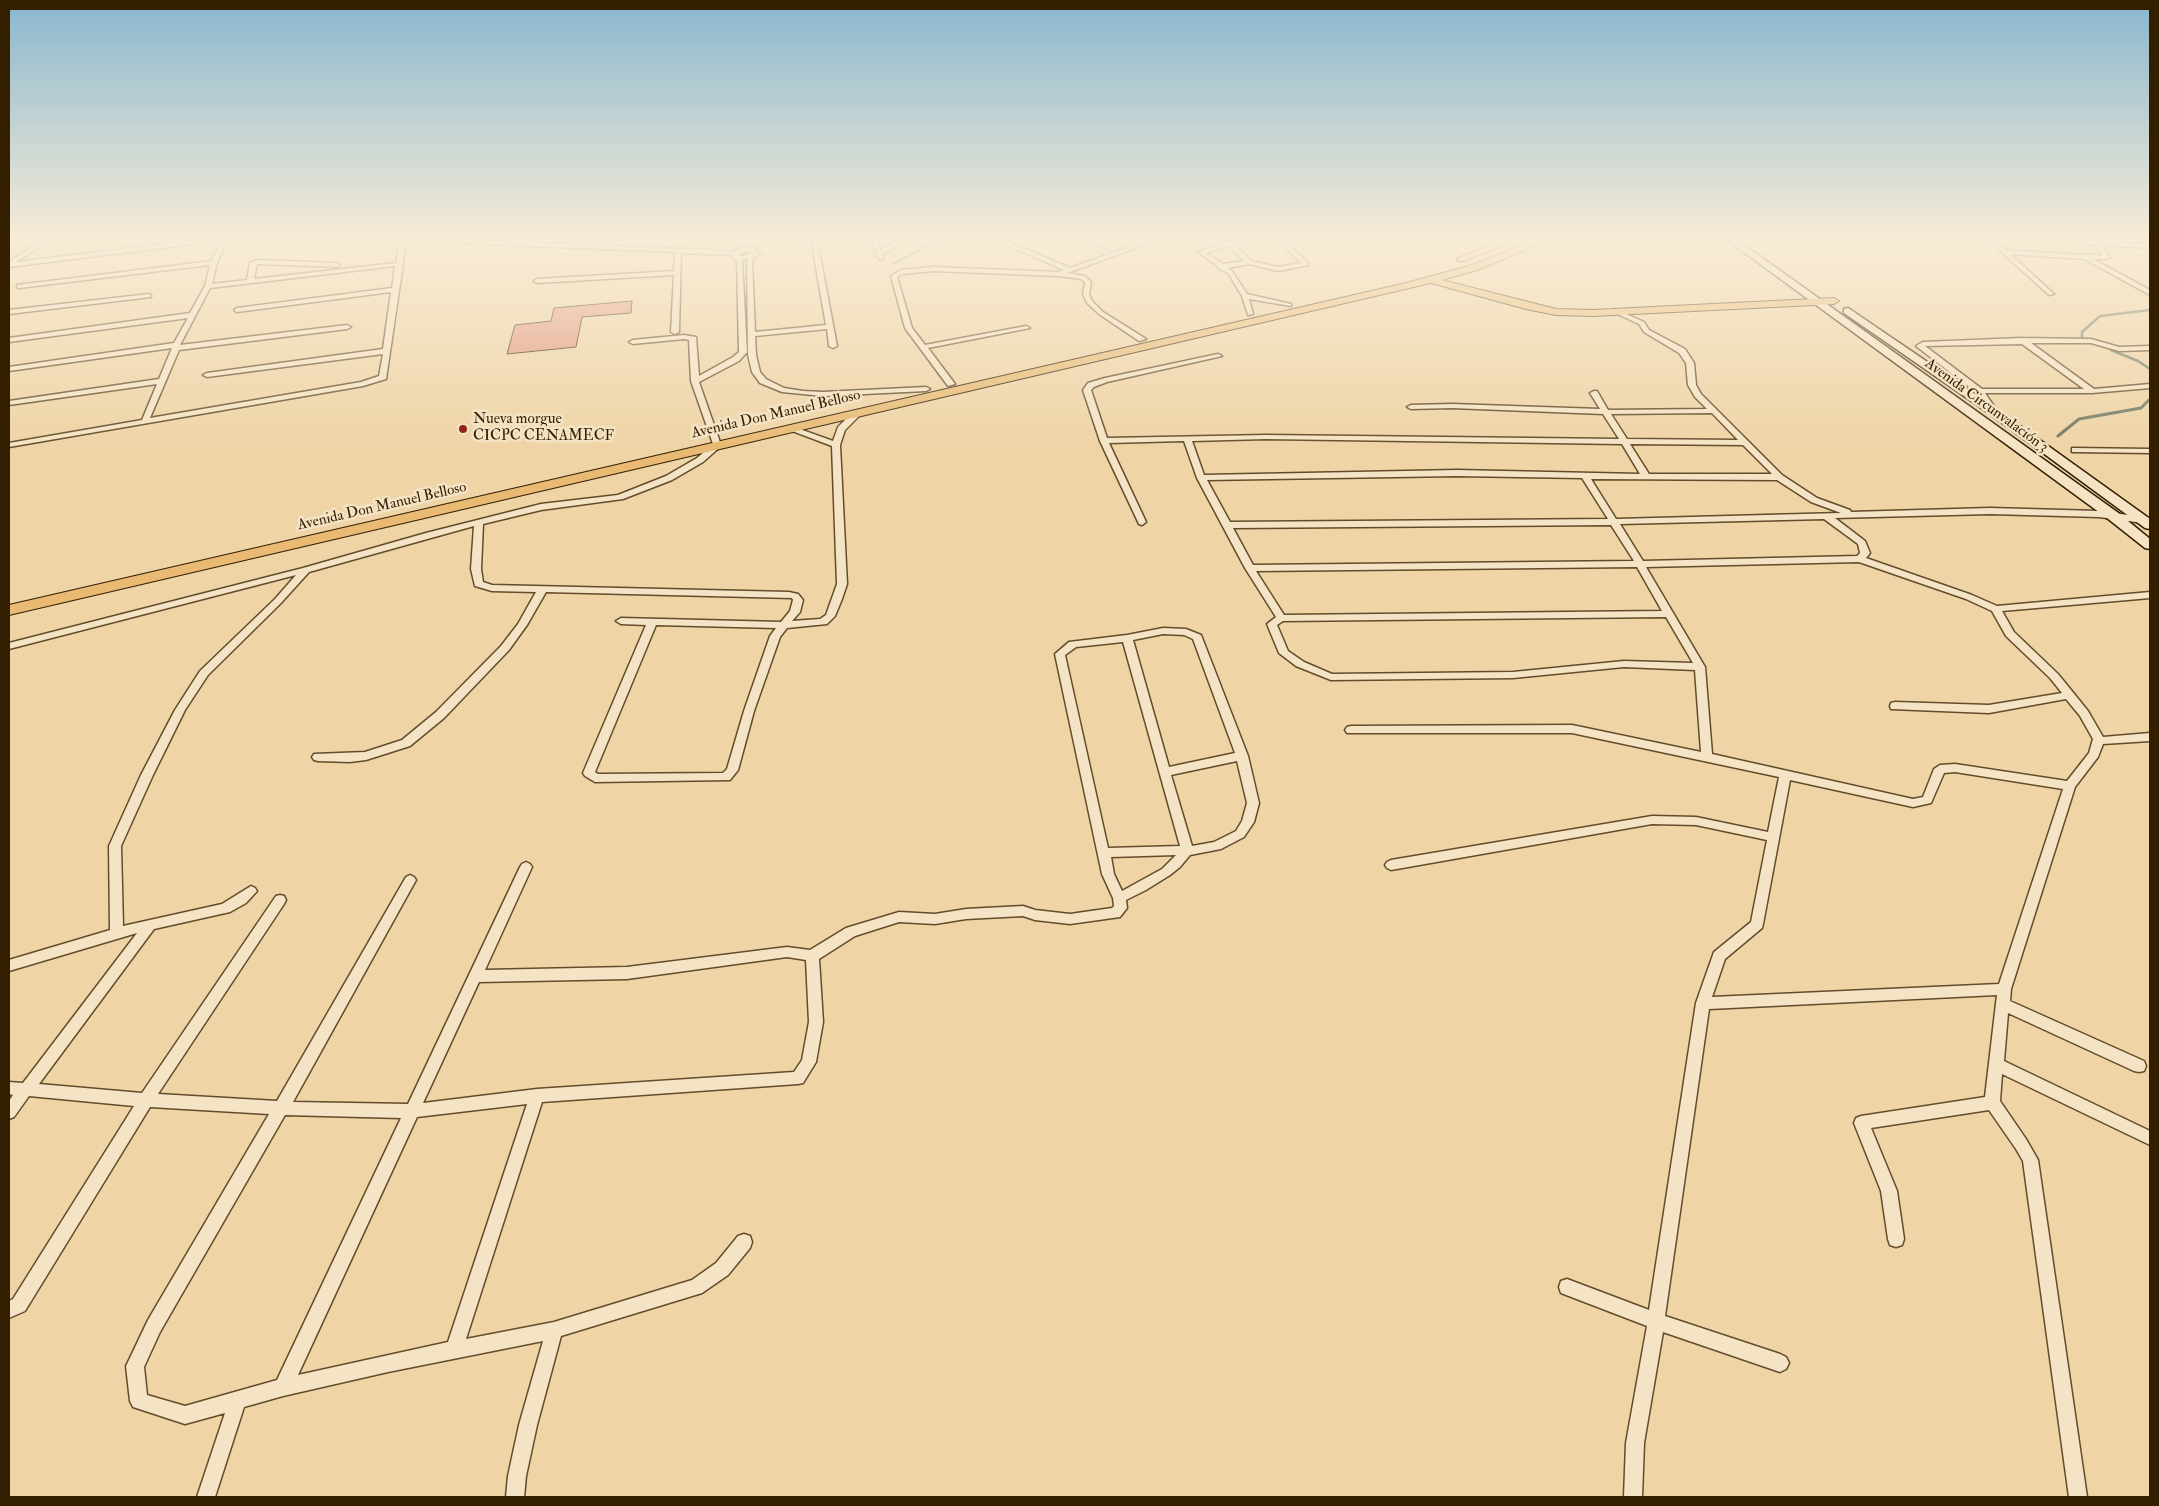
<!DOCTYPE html>
<meta charset="utf-8">
<style>
body{margin:0}
#map{position:relative;width:2159px;height:1506px;overflow:hidden;background:#efd4a6;font-family:"IM FELL Double Pica",serif}
canvas{display:block}
.frame{position:absolute;inset:0;border:10px solid #331e00;pointer-events:none}
</style>
<div id="map">
<canvas width="2159" height="1506"></canvas>
<div class="frame"></div>
</div>
<script>
const g = document.querySelector('canvas').getContext('2d');
g.lineJoin = 'round';
const shape = rows => new Path2D(rows.map(r => 'M' + r).join(''));
function trace(path, color, width, dash) { g.strokeStyle = color; g.lineWidth = width; g.lineCap = dash ? 'butt' : 'round'; g.setLineDash(dash || []); g.stroke(path); }
function fillPath(path, color) { g.fillStyle = color; g.fill(path, 'evenodd'); }
function drawText(font, color, halo, rows, align = 'center') {
  g.font = font + ' "IM FELL Double Pica",serif'; g.lineWidth = 5; g.setLineDash([]); g.textBaseline = 'middle'; g.strokeStyle = halo; g.fillStyle = color; for (const [text, x, y, turn = 0] of rows) {
    g.save(); g.translate(x, y); g.rotate((+turn || 0) * Math.PI / 180); g.textAlign = isNaN(turn) ? turn : align; if (halo) g.strokeText(text, 0, 0); g.fillText(text, 0, 0); g.restore();
  }
}
trace(shape([
 [893,264,942,239],
 [2082,337,2082,332,2100,316,2150,310],
 [2111,350,2138,361,2150,369]
]), '#717a64', 2.5);
trace(shape([
 [2058,436,2079,419,2141,408,2150,399]
]), '#717a64', 3);
const building = shape([
 [632,301,631,313,582,317,576,347,507,354,515,325,551,321,554,308,632,301]
]);
fillPath(building, '#e39580');
trace(building, '#331e00', 1);
const minor = shape([
 [44,239,52,239,16,262,195,240,198,242,195,244,9,267,10,261,44,239],
 [222,239,228,239,217,263,212,284,247,280,250,263,257,260,337,263,340,265,337,267,257,264,254,279,396,263,399,241,395,239,453,239,733,251,745,247,755,248,760,254,754,257,752,261,755,332,826,325,811,239,817,239,837,346,833,348,829,346,827,329,755,336,756,355,760,372,766,379,784,388,803,391,823,392,926,387,930,389,926,391,823,396,782,392,760,383,752,372,748,355,747,259,742,260,747,352,739,361,699,382,721,445,720,447,703,462,672,480,623,499,541,510,483,524,481,569,483,582,492,585,789,592,798,594,803,600,800,612,792,621,820,619,826,615,837,584,832,446,787,429,794,427,833,441,838,427,854,411,860,411,860,415,845,430,840,445,847,584,842,599,835,616,827,624,787,628,780,637,754,711,738,770,730,780,595,782,585,776,583,773,646,625,621,624,616,621,621,618,781,622,790,611,793,600,792,598,546,592,527,625,509,650,444,718,410,746,366,760,350,762,318,761,314,760,312,757,314,754,365,752,402,740,436,712,501,646,518,624,536,592,492,591,475,586,471,569,474,526,309,572,281,603,208,675,185,710,153,775,121,846,123,926,222,904,251,886,255,888,257,891,246,903,230,912,154,929,39,1084,142,1093,276,896,280,895,284,896,286,900,284,904,158,1094,277,1101,406,877,410,875,414,877,416,880,293,1102,408,1104,520,867,522,864,526,862,530,864,532,867,485,970,627,967,787,947,810,950,846,928,899,912,935,914,966,909,1023,906,1035,910,1070,914,1112,908,1114,906,1113,898,1102,874,1055,654,1069,642,1127,635,1163,628,1186,629,1201,635,1248,756,1259,803,1254,822,1244,837,1221,849,1190,855,1180,867,1170,875,1146,890,1126,900,1127,908,1120,917,1070,924,1035,920,1023,916,966,919,935,924,899,922,855,936,819,959,823,1022,816,1062,803,1083,798,1084,542,1102,466,1339,554,1322,692,1280,716,1263,738,1236,744,1234,750,1236,752,1242,750,1248,728,1275,702,1293,561,1336,537,1425,526,1476,524,1497,506,1497,508,1476,519,1425,543,1341,388,1372,283,1396,244,1407,215,1497,197,1497,225,1413,185,1424,133,1407,130,1401,126,1366,129,1360,148,1320,269,1114,150,1107,25,1311,9,1318,9,1301,13,1299,134,1106,29,1096,14,1117,9,1119,9,1101,13,1095,9,1094,9,1082,23,1083,137,933,9,971,9,960,110,930,109,846,141,775,175,710,200,671,275,599,296,575,9,649,9,643,303,568,426,533,541,504,618,495,666,476,697,458,713,444,691,381,689,340,684,339,633,344,629,342,633,340,684,335,696,337,699,376,733,357,739,352,737,261,732,257,731,255,681,253,679,332,675,334,671,332,674,275,537,283,534,281,537,279,674,271,675,252,405,241,403,264,386,379,363,386,9,447,9,443,142,420,157,384,9,405,9,401,159,379,172,348,9,371,9,367,174,343,188,318,9,342,9,338,190,313,205,286,210,265,19,288,17,287,17,285,212,261,222,239],
 [745,251,753,253,744,256,738,255,745,251],
 [395,266,392,288,237,308,234,310,237,312,391,292,383,349,207,373,203,375,207,377,383,354,379,376,361,382,150,418,179,350,347,329,351,327,347,325,180,345,210,288,395,266],
 [656,625,776,628,770,636,744,711,727,769,723,773,598,774,595,772,656,625],
 [1163,634,1184,635,1193,639,1235,753,1169,767,1133,640,1163,634],
 [1123,642,1180,846,1108,848,1065,655,1076,647,1123,642],
 [1237,761,1247,803,1242,821,1236,831,1214,842,1192,846,1171,775,1237,761],
 [1176,855,1162,869,1122,891,1114,874,1111,857,1176,855],
 [787,957,806,960,809,1022,802,1060,794,1072,537,1089,423,1103,479,982,627,979,787,957],
 [527,1104,448,1342,298,1375,417,1117,527,1104],
 [285,1115,401,1118,277,1380,185,1406,147,1395,144,1367,160,1332,285,1115],
 [872,239,878,239,881,250,899,239,907,239,883,254,884,258,881,260,878,258,872,239],
 [993,239,1002,239,1070,268,1107,255,1072,239,1081,239,1113,253,1151,239,1161,239,1067,273,1085,276,1091,282,1089,294,1092,301,1103,312,1146,339,1139,341,1099,314,1087,303,1083,294,1085,282,1081,279,1059,276,933,271,903,274,897,277,912,328,925,345,1026,326,1030,328,928,348,955,384,948,386,905,328,891,276,901,270,933,267,1058,272,1064,270,993,239],
 [1236,239,1247,239,1234,244,1251,261,1278,267,1301,263,1276,239,1283,239,1308,263,1308,265,1278,271,1249,264,1228,268,1232,271,1247,294,1291,304,1291,306,1249,299,1253,314,1248,315,1242,296,1228,273,1218,268,1217,266,1198,252,1236,239],
 [1228,246,1244,261,1223,264,1206,253,1228,246],
 [1987,239,1994,239,2006,250,2086,255,2102,255,2095,245,2010,239,2058,239,2150,244,2150,248,2101,245,2110,257,2107,259,2093,259,2150,290,2150,295,2084,259,2010,254,2054,294,2049,295,1987,239],
 [149,294,151,295,151,297,9,314,9,310,149,294],
 [1615,309,1644,322,1649,330,1685,349,1694,363,1696,385,1701,394,1782,475,1817,498,1850,510,1851,512,1990,508,2099,511,2150,518,2150,524,2099,517,1990,514,1835,518,1865,541,1870,553,1866,558,1972,595,1997,606,2150,592,2150,598,2002,611,2014,632,2058,674,2088,711,2103,737,2150,733,2150,741,2103,744,2098,757,2075,787,2011,989,2010,1001,2144,1061,2146,1066,2144,1071,2139,1072,2134,1071,2008,1013,2004,1061,2150,1131,2150,1145,2002,1074,2000,1101,2026,1139,2038,1160,2087,1497,2069,1497,2023,1161,2016,1149,1989,1110,1871,1128,1897,1191,1904,1239,1902,1245,1896,1247,1890,1245,1888,1239,1881,1191,1854,1123,1856,1118,1861,1116,1985,1097,1997,995,1709,1009,1665,1316,1780,1354,1786,1357,1789,1363,1786,1369,1780,1372,1663,1332,1644,1443,1642,1497,1624,1497,1626,1443,1647,1326,1561,1293,1559,1287,1561,1281,1567,1279,1649,1310,1696,1003,1714,952,1751,922,1767,840,1696,825,1652,824,1391,870,1387,868,1385,865,1387,862,1391,860,1652,816,1696,817,1768,832,1779,777,1572,733,1347,733,1345,730,1347,727,1351,726,1572,725,1701,752,1695,670,1624,667,1513,678,1331,680,1296,666,1279,653,1267,624,1276,617,1245,568,1197,478,1184,441,1109,443,1146,522,1142,525,1139,524,1100,441,1083,390,1088,383,1105,378,1218,354,1222,356,1107,382,1094,387,1091,390,1107,438,1266,435,1619,439,1603,414,1452,408,1411,409,1407,407,1411,405,1452,404,1600,409,1590,393,1594,391,1597,391,1608,410,1707,409,1695,397,1688,385,1686,363,1679,353,1644,332,1639,324,1613,312,1612,311,1615,309],
 [1712,413,1738,440,1627,439,1611,414,1712,413],
 [1266,439,1622,444,1640,474,1457,470,1204,475,1192,441,1266,439],
 [1630,444,1743,445,1772,474,1649,474,1630,444],
 [1457,476,1582,478,1608,519,1230,522,1207,480,1457,476],
 [1591,479,1777,480,1811,502,1841,513,1616,519,1591,479],
 [1824,519,1858,544,1860,553,1857,556,1643,561,1620,524,1824,519],
 [1611,525,1634,561,1253,565,1233,528,1611,525],
 [1859,562,1966,599,1992,611,2006,636,2050,678,2062,693,1989,705,1895,702,1891,703,1890,706,1891,709,1989,713,2066,699,2080,716,2093,739,2089,753,2067,781,1955,764,1940,765,1934,769,1923,797,1913,799,1712,754,1705,667,1646,567,1859,562],
 [1637,567,1662,611,1284,615,1256,571,1637,567],
 [1666,617,1693,663,1624,661,1513,672,1332,674,1304,662,1288,651,1277,625,1283,621,1666,617],
 [1955,772,2063,789,1999,984,1712,997,1725,959,1762,928,1763,924,1790,780,1913,807,1931,803,1944,773,1955,772],
 [2022,338,2091,339,2119,347,2150,346,2150,350,2119,351,2091,343,2031,343,2094,389,2150,384,2150,388,2092,393,1985,393,1998,412,1994,414,1991,414,1977,393,1916,346,1923,342,2022,338],
 [2022,344,2084,389,1982,389,1925,346,2022,344],
 [2072,448,2150,449,2150,453,2075,452,2072,452,2072,448]
]);
const secondary = shape([
 [1726,239,1736,239,2117,512,2150,539,2150,549,2145,548,2107,518,1726,239],
 [1848,308,1998,410,2150,519,2150,529,2145,528,1990,414,1844,313,1844,309,1848,308]
]);
const primary = shape([
 [1505,239,1519,239,1464,261,1458,261,1456,259,1505,239],
 [1538,239,1552,239,1477,270,1442,280,1556,309,1593,310,1834,298,1839,301,1834,304,1593,316,1556,315,1526,309,1431,283,9,615,9,605,1402,284,1469,266,1538,239],
 [1658,239,1689,239,1685,242,1662,242,1658,239]
]);
trace(minor, '#624c2a', 3);
trace(secondary, '#331e00', 3);
trace(primary, '#331e00', 2);
fillPath(minor, '#f5e3c5');
fillPath(secondary, '#f5e3c5');
fillPath(primary, '#e8ba73');
const sky = g.createLinearGradient(0, 0, 0, 450);
sky.addColorStop(0, '#89b6ce');
sky.addColorStop(0.53, '#f8ecd7');
sky.addColorStop(1, '#f8ecd700');
g.fillStyle = sky;
g.fillRect(0, 0, 2159, 450);
for (const [x, y, r, color] of [
 [463,429,5,"#8f2418"]
]) { const dot = new Path2D(); dot.arc(x, y, r, 0, 2 * Math.PI); g.fillStyle = color; g.fill(dot); trace(dot, '#f5e3c5', 2); }
drawText('15px', '#331e00', '#f5e3c5', [
 ["Avenida Circunvalación 3",1986,406,36],
 ["Avenida Don Manuel Belloso",776,415,-13],
 ["Avenida Don Manuel Belloso",382,507,-13]
]);
drawText('15px', '#331e00', '#f5e3c5', [
 ["Nueva morgue",473,420],
 ["CICPC CENAMECF",473,437]
], 'left');
</script>
